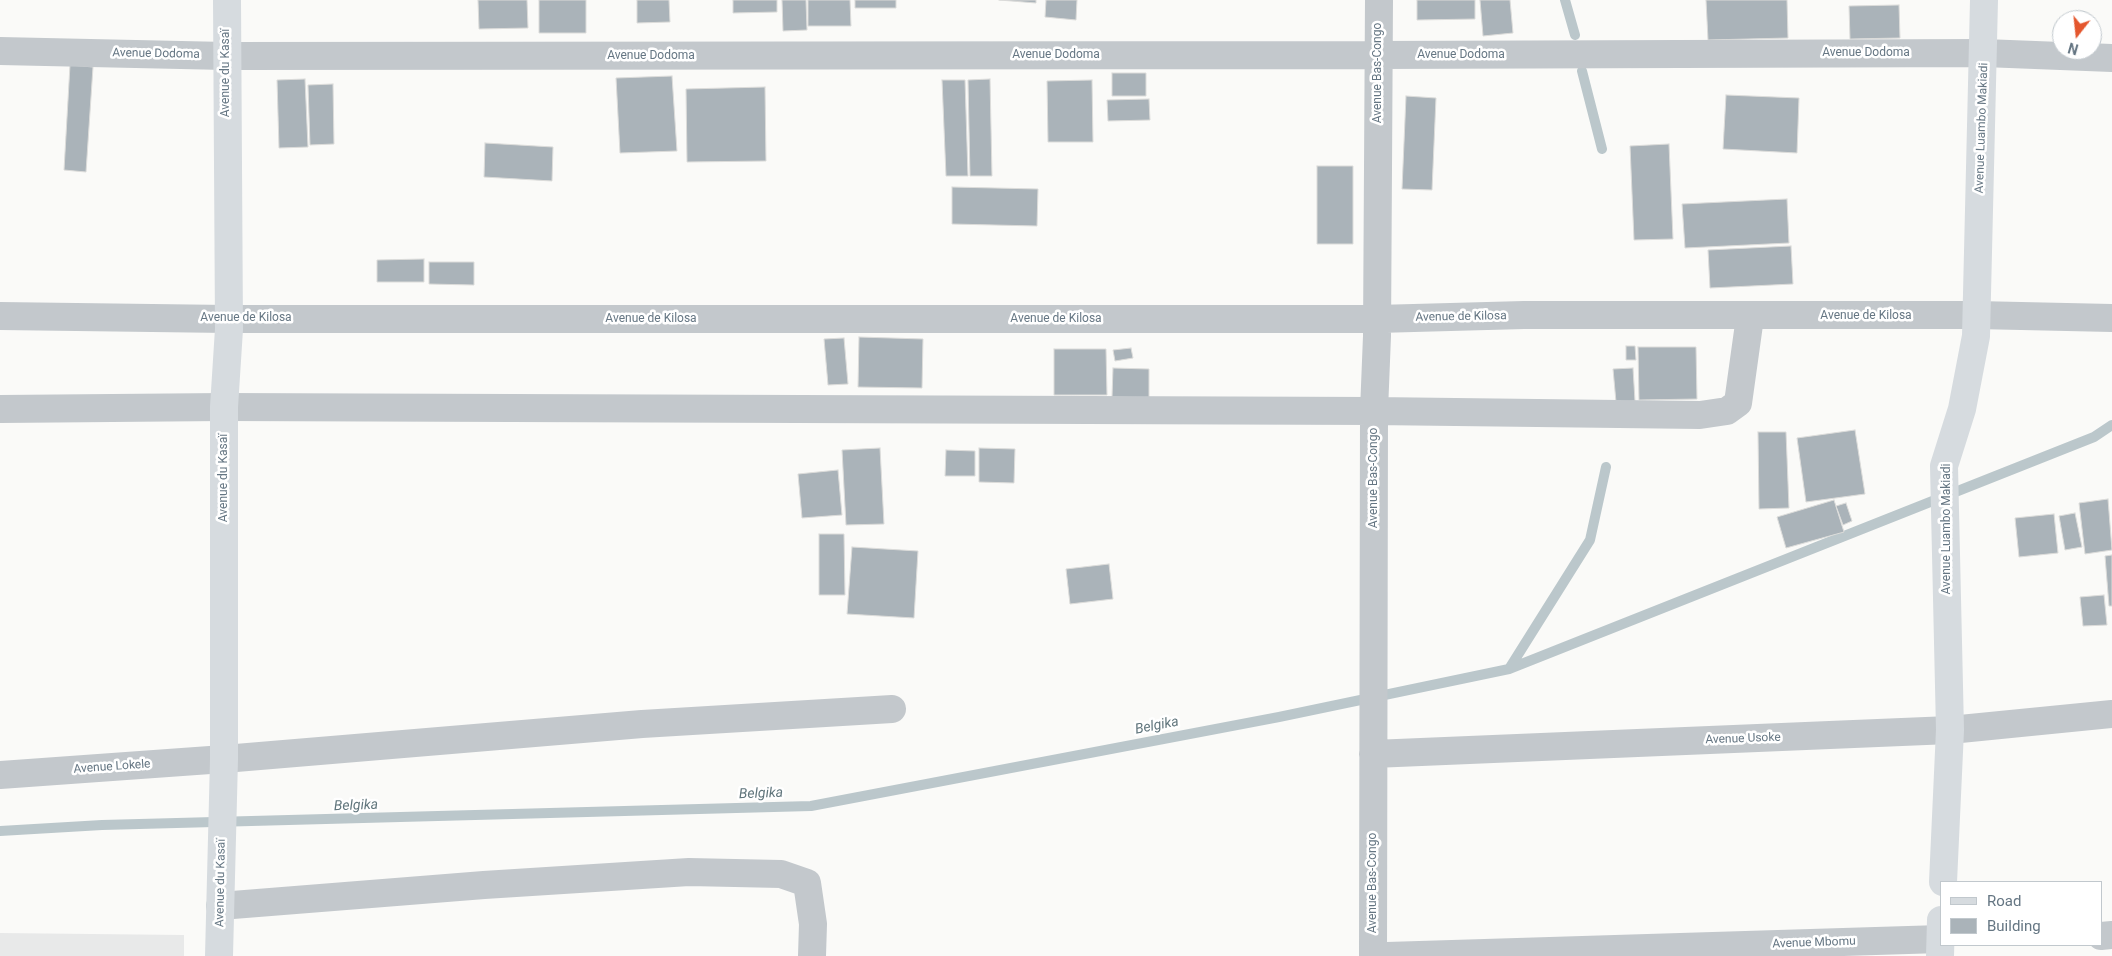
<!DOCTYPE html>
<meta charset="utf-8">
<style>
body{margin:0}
#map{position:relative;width:2112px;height:956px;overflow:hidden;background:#fafaf8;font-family:Roboto,sans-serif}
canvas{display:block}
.legend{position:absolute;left:1940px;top:881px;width:162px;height:65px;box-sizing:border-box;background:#fff;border:1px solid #c1c8cd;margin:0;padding:6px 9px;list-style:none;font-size:15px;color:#657683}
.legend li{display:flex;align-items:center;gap:10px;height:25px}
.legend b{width:25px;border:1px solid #c1c8cd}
.north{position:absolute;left:2052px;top:10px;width:50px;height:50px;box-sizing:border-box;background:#fff;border:1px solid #c1c8cd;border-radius:50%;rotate:196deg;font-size:14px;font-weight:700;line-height:20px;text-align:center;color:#657683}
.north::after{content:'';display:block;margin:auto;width:18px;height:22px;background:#e4572e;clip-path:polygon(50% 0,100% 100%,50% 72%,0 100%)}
</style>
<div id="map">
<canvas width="2112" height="956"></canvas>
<ul class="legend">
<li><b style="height:6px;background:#d6dbdf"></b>Road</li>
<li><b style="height:14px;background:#aab3b9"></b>Building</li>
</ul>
<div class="north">N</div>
</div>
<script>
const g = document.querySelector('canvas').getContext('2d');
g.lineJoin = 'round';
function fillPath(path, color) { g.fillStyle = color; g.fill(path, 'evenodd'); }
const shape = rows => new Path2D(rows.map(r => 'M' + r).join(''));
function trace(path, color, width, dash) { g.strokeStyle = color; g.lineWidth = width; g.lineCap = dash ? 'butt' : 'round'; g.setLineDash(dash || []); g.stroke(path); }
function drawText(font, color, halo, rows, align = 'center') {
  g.font = font + ' Roboto,sans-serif'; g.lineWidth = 5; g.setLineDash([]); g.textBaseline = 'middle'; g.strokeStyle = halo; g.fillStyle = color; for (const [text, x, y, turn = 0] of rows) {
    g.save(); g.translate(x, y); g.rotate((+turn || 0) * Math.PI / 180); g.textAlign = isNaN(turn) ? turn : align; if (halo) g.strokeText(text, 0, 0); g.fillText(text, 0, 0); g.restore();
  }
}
fillPath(shape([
 [0,933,184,935,184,956,0,956]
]), '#e8e9e9');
trace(shape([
 [1565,0,1575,35],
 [1582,71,1602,149],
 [1509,669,1590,540,1606,467],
 [0,831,102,825,811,806,1279,717,1509,669,2094,437,2112,425]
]), '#bbc7cb', 10);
const building = shape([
 [478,0,527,0,528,28,479,29,478,0],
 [539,0,586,0,586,33,539,33,539,0],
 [637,0,669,0,670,22,637,23,637,0],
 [733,0,777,0,777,12,733,13,733,0],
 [782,0,806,0,807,30,783,31,782,0],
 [808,0,850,0,851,26,808,26,808,0],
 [855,0,896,0,896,8,855,8,855,0],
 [999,0,1036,0,1036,3,999,0],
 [1046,0,1077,0,1076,20,1045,17,1046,0],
 [1417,0,1475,0,1475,19,1417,20,1417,0],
 [1480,0,1510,0,1513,33,1483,36,1480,0],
 [1706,0,1787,0,1788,38,1708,40,1706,0],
 [1899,5,1900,38,1850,39,1849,6,1899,5],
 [70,65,93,67,86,172,64,170,70,65],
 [1112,73,1146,73,1146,96,1112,96,1112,73],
 [672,76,677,151,620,153,616,78,672,76],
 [305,79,308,147,279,148,277,80,305,79],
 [990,79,992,176,970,176,968,80,990,79],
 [942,80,965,80,968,176,946,176,942,80],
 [1092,80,1093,142,1048,142,1047,81,1092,80],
 [333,84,334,144,310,145,308,85,333,84],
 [765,87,766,161,687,162,686,89,765,87],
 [1726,95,1799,98,1797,153,1723,149,1726,95],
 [1406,96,1436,98,1432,190,1402,189,1406,96],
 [1149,99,1150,120,1108,121,1107,100,1149,99],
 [485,143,553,147,552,181,484,177,485,143],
 [1669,144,1673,239,1634,240,1630,146,1669,144],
 [1317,166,1353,166,1353,244,1317,244,1317,166],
 [952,187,1038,189,1037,226,952,224,952,187],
 [1787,199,1789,243,1685,248,1682,204,1787,199],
 [1791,246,1793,284,1710,288,1708,250,1791,246],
 [424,259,424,282,377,282,377,260,424,259],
 [429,262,474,262,474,285,429,284,429,262],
 [859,337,923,339,922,388,858,387,859,337],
 [844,338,848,384,828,385,824,339,844,338],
 [1626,346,1635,346,1636,360,1626,360,1626,346],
 [1638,347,1696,347,1697,399,1639,400,1638,347],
 [1131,348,1133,358,1115,361,1113,350,1131,348],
 [1054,349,1106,349,1107,395,1054,395,1054,349],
 [1113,368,1149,369,1149,398,1112,397,1113,368],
 [1633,368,1635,401,1616,402,1613,369,1633,368],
 [1855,430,1865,494,1806,502,1797,438,1855,430],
 [1758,432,1786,432,1789,508,1759,509,1758,432],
 [880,448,884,524,846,525,842,450,880,448],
 [979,448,1015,449,1014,483,979,482,979,448],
 [946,450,975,451,975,476,945,476,946,450],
 [838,470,842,515,802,518,798,474,838,470],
 [2108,499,2112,550,2085,554,2079,503,2108,499],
 [1834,500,1844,532,1786,548,1777,517,1834,500],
 [1846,503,1852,521,1843,525,1836,506,1846,503],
 [2075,513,2082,547,2065,550,2059,516,2075,513],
 [2054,514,2058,553,2019,557,2015,518,2054,514],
 [819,534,844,534,845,595,819,595,819,534],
 [852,547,918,551,914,618,847,614,852,547],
 [2112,555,2112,606,2109,606,2105,556,2112,555],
 [1109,564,1113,599,1070,604,1066,569,1109,564],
 [2104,595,2107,625,2083,626,2080,597,2104,595]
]);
fillPath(building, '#aab3b9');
trace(building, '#dcdcda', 1);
trace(shape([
 [0,51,226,56,1377,55,1984,53,2112,58],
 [0,316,228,319,1377,319,1524,315,1976,315,2112,318],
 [0,409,224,407,1374,411,1700,415,1727,411,1738,403,1750,317],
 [1373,754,1950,730,2112,714],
 [0,775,224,759,642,724,892,709],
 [220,906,484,885,689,872,781,874,807,883,813,924,812,956],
 [2101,936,2112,935],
 [1373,956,1374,411,1377,336,1379,0],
 [1387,956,1941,939]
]), '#c3c8cc', 28);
trace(shape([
 [1943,882,1950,730,1944,466,1962,409,1976,336,1984,0],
 [219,956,224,759,224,407,229,329,227,0],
 [1940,956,1941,920]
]), '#d6dbdf', 28);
drawText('12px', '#657683', '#fff', [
 ["Avenue Dodoma",1866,53],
 ["Avenue Dodoma",156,54,1],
 ["Avenue Dodoma",1056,55],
 ["Avenue Dodoma",1461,55],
 ["Avenue Dodoma",651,56],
 ["Avenue du Kasaï",226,73,-90],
 ["Avenue Bas-Congo",1378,73,-90],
 ["Avenue Luambo Makiadi",1982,128,-88],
 ["Avenue de Kilosa",1866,316],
 ["Avenue de Kilosa",1461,317,-1],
 ["Avenue de Kilosa",246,318],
 ["Avenue de Kilosa",651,319],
 ["Avenue de Kilosa",1056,319],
 ["Avenue du Kasaï",224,478,-90],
 ["Avenue Bas-Congo",1374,478,-90],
 ["Avenue Luambo Makiadi",1947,529,-90],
 ["Avenue Usoke",1743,739,-2],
 ["Avenue Lokele",112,767,-4],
 ["Avenue du Kasaï",221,883,-89],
 ["Avenue Bas-Congo",1373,883,-90],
 ["Avenue Mbomu",1814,943,-2]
]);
drawText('italic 14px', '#60757c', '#fff', [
 ["Belgika",1157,726,-11],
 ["Belgika",761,794,-2],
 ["Belgika",356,806,-2]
]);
</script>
